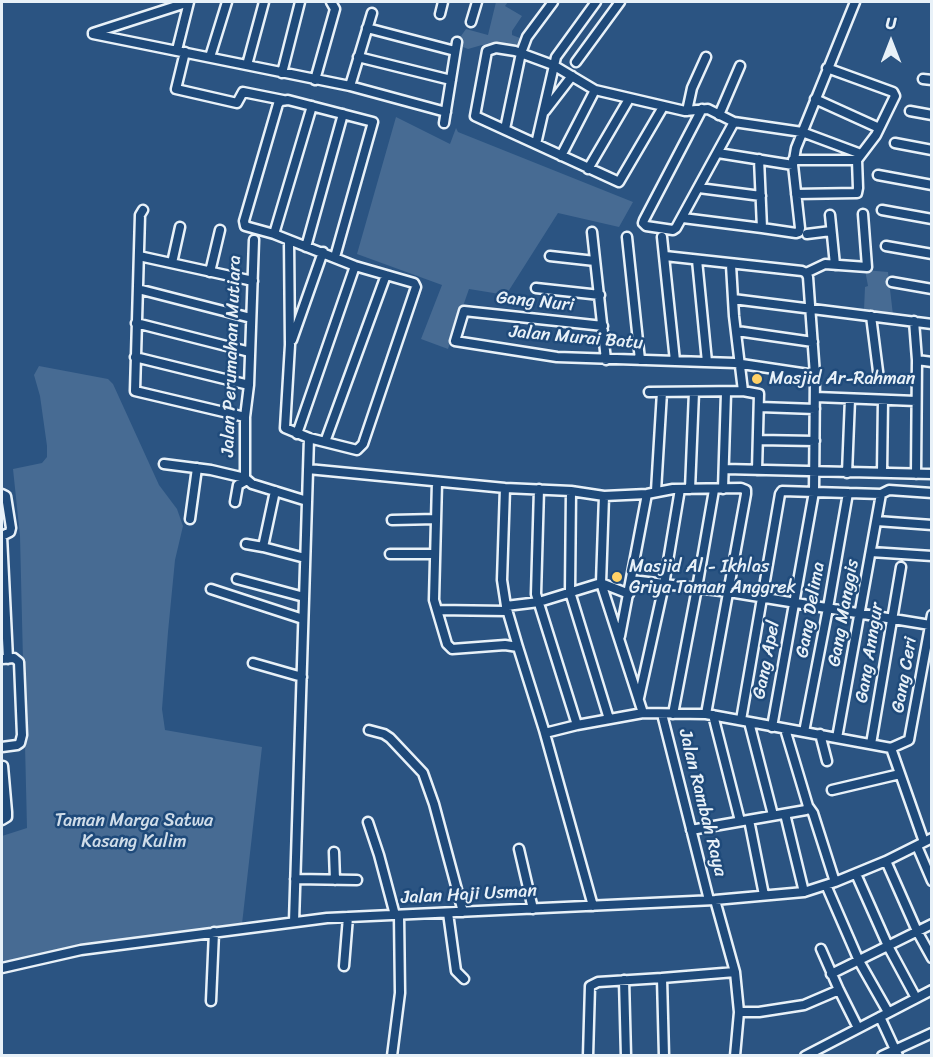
<!DOCTYPE html>
<style>
body{margin:0}
#map{position:relative;width:933px;height:1057px;overflow:hidden;background:#2b5482;font-family:Sriracha,sans-serif}
canvas{display:block}
.frame{position:absolute;inset:0;border:3px solid #e8f1f8;pointer-events:none}
.north{position:absolute;left:861px;top:12px;width:60px;height:60px;-webkit-text-stroke:4px #1f4a7a;paint-order:stroke;rotate:0deg;font-size:16px;font-weight:700;line-height:24px;text-align:center;color:#e8f1f8}
.north::after{content:'';display:block;margin:auto;width:21px;height:27px;background:#e8f1f8;clip-path:polygon(50% 0,100% 100%,50% 72%,0 100%)}
</style>
<div id="map">
<canvas width="933" height="1057"></canvas>
<div class="frame"></div>
<div class="north">U</div>
</div>
<script>
const g = document.querySelector('canvas').getContext('2d');
g.lineJoin = 'round';
function fillPath(path, color) { g.fillStyle = color; g.fill(path, 'evenodd'); }
const shape = rows => new Path2D(rows.map(r => 'M' + r).join(''));
function trace(path, color, width, dash) { g.strokeStyle = color; g.lineWidth = width; g.lineCap = dash ? 'butt' : 'round'; g.setLineDash(dash || []); g.stroke(path); }
function drawText(font, color, halo, rows, align = 'center') {
  g.font = font + ' Sriracha,sans-serif'; g.lineWidth = 5; g.setLineDash([]); g.textBaseline = 'middle'; g.strokeStyle = halo; g.fillStyle = color; for (const [text, x, y, turn = 0] of rows) {
    g.save(); g.translate(x, y); g.rotate((+turn || 0) * Math.PI / 180); g.textAlign = isNaN(turn) ? turn : align; if (halo) g.strokeText(text, 0, 0); g.fillText(text, 0, 0); g.restore();
  }
}
fillPath(shape([
 [496,2,508,2,505,6,522,16,512,31,512,35,520,38,519,49,482,45,468,49,463,47,461,36,466,29,488,35],
 [396,117,450,144,456,128,458,132,633,202,619,227,558,213,506,295,469,289,448,349,421,339,442,285,357,254],
 [865,270,888,272,893,315,864,310,865,287,868,286],
 [39,366,108,379,113,384,159,485,177,509,183,526,175,560,168,632,162,709,165,730,262,747,242,924,134,939,2,963,2,836,27,828,20,536,13,469,42,463,47,457,47,446,40,396,34,375]
]), '#476b93');
const street = shape([
 [440,14,443,2],
 [471,22,477,2],
 [367,28,455,51],
 [93,33,189,2],
 [93,34,350,86,446,112],
 [177,50,189,2],
 [185,52,176,89,237,103,243,92,283,100],
 [210,57,227,2],
 [358,57,451,80],
 [576,62,620,2],
 [247,65,264,2],
 [282,73,300,2],
 [923,79,932,80],
 [315,80,335,9,331,2],
 [350,86,372,13],
 [815,99,879,128],
 [663,107,619,182,475,116,487,51,496,48,515,51,553,65,595,90,685,111,708,109,734,122,802,132,861,154],
 [702,109,644,220,643,223,646,226,673,230,676,228,734,122],
 [545,111,572,76],
 [687,111,692,88,706,57],
 [910,111,932,115],
 [719,115,740,66],
 [444,123,457,42],
 [505,129,521,53,527,37,553,2],
 [895,143,932,150],
 [536,144,556,57,596,2],
 [718,153,793,165,796,148,855,2],
 [561,156,595,90],
 [793,160,857,160,876,135,895,96,893,92,827,68],
 [588,169,629,99],
 [878,175,932,185],
 [699,188,761,196],
 [796,194,857,193,858,188,857,160],
 [143,210,140,215,135,391,245,417],
 [882,210,932,219],
 [830,215,835,265],
 [683,218,762,228,759,159],
 [762,228,796,233,799,232,800,228,793,165],
 [592,232,606,360],
 [274,234,312,106],
 [807,234,831,231],
 [627,237,640,360],
 [662,237,675,361],
 [254,240,249,385,245,417,245,478,252,484,307,501],
 [289,240,290,345,285,428,309,438,357,450,363,444,416,287,414,283,355,266,274,234,245,226,244,221,278,104,281,101,288,100,373,122,335,257],
 [886,246,932,254],
 [306,247,343,114],
 [139,256,253,281],
 [550,256,595,261],
 [665,256,802,271,806,273,808,277,815,375,814,492,772,727],
 [697,260,707,362],
 [172,263,180,227],
 [731,265,734,316,743,391],
 [210,272,220,230],
 [806,273,825,264,867,267,863,214],
 [892,282,932,289],
 [536,288,600,295],
 [138,289,251,318],
 [733,299,932,324],
 [871,316,879,379],
 [914,321,917,360,916,474],
 [136,323,250,352],
 [603,326,464,311,455,341,557,357,735,363,815,375],
 [737,331,813,342],
 [292,340,323,252],
 [135,357,249,385],
 [917,360,932,362],
 [649,392,743,391,759,394,757,470],
 [816,397,916,401],
 [760,407,815,409],
 [297,434,355,266],
 [759,440,815,441],
 [325,442,386,275],
 [164,464,211,470,245,478],
 [308,469,505,488,571,491,604,496,647,494,673,489,741,488,746,490,746,494,706,714],
 [725,469,932,474],
 [882,472,883,400],
 [847,473,850,399],
 [437,482,434,600,447,644,452,649,505,645,518,647,544,730,593,906],
 [505,488,502,580,506,606,518,647],
 [539,489,536,594,577,725],
 [690,489,694,392],
 [723,489,726,393],
 [275,491,263,547,305,558],
 [571,491,570,592,609,719],
 [656,491,662,392],
 [2,494,6,496,11,528,10,532,2,536],
 [604,496,601,583,643,713],
 [235,502,238,485,247,480],
 [190,519,197,468],
 [392,520,436,519],
 [877,521,932,525],
 [2,536,8,659],
 [246,544,263,547],
 [871,552,932,556],
 [390,554,435,554],
 [237,579,304,597],
 [632,580,729,592,930,625],
 [211,589,303,619],
 [506,606,539,602,601,583,629,594],
 [437,610,507,611],
 [620,636,647,494],
 [2,659,14,658,19,662,22,735,20,743,17,745,2,747],
 [253,663,302,677],
 [639,698,664,585,680,489],
 [662,714,709,900],
 [673,714,697,588,714,490],
 [713,715,740,821],
 [741,720,780,494,782,491,881,494,889,490,932,493],
 [749,722,773,815],
 [369,730,384,734,390,738,423,773,434,804,463,912],
 [804,732,828,608,848,493],
 [545,733,577,725,643,713,706,714,891,748,909,740,932,615],
 [820,734,827,761],
 [837,738,881,494],
 [871,744,901,567],
 [891,748,924,842],
 [832,790,900,774],
 [808,806,813,813,835,882],
 [786,818,804,892],
 [2,820,7,817,7,812,3,766],
 [368,822,379,855,395,915],
 [750,825,764,895],
 [691,830,806,810,808,806,785,729],
 [917,846,932,881],
 [519,849,533,909],
 [334,852,335,880],
 [886,861,917,931,932,958],
 [856,874,888,946,916,998],
 [295,879,357,880],
 [826,885,859,961,888,1012],
 [715,900,735,972,739,1012,735,1056],
 [448,913,456,971,464,979],
 [294,922,309,438],
 [821,949,839,990,858,1028],
 [344,966,348,917],
 [2,968,81,950,327,918,715,900,804,892,835,882,886,861,932,838],
 [831,974,932,924],
 [624,980,626,1056],
 [211,1001,214,932],
 [739,1012,759,1012,804,1005,839,990],
 [880,1017,898,1056],
 [392,1056,400,993,399,915],
 [588,1056,590,986,598,982,662,978],
 [664,1056,662,978,735,972],
 [805,1056,932,990],
 [882,1056,932,1033]
]);
trace(street, '#e8f1f8', 13);
trace(street, '#1f4a7a', 8);
for (const [x, y, r, color] of [
 [757,379,6,"#ffd166"],
 [617,577,6,"#ffd166"]
]) { const dot = new Path2D(); dot.arc(x, y, r, 0, 2 * Math.PI); g.fillStyle = color; g.fill(dot); trace(dot, '#1f4a7a', 2); }
drawText('18px', '#e8f1f8', '#1f4a7a', [
 ["Gang Nuri",535,302,6],
 ["Jalan Murai Batu",576,338,5],
 ["Jalan Perumahan Mutiara",232,356,-88],
 ["Gang Delima",811,610,-80],
 ["Gang Manggis",844,613,-80],
 ["Gang Anngur",870,653,-81],
 ["Gang Apel",767,660,-79],
 ["Gang Ceri",905,675,-80],
 ["Jalan Rambah Raya",702,803,76],
 ["Jalan Haji Usman",469,895,-3]
]);
drawText('18px', '#e8f1f8', '#1f4a7a', [
 ["Masjid Ar-Rahman",769,379],
 ["Masjid Al - Ikhlas",629,567],
 ["Griya Taman Anggrek",629,588]
], 'left');
drawText('18px', '#d0dde9', '#1f4a7a', [
 ["Taman Marga Satwa",134,821],
 ["Kasang Kulim",134,842]
]);
</script>
